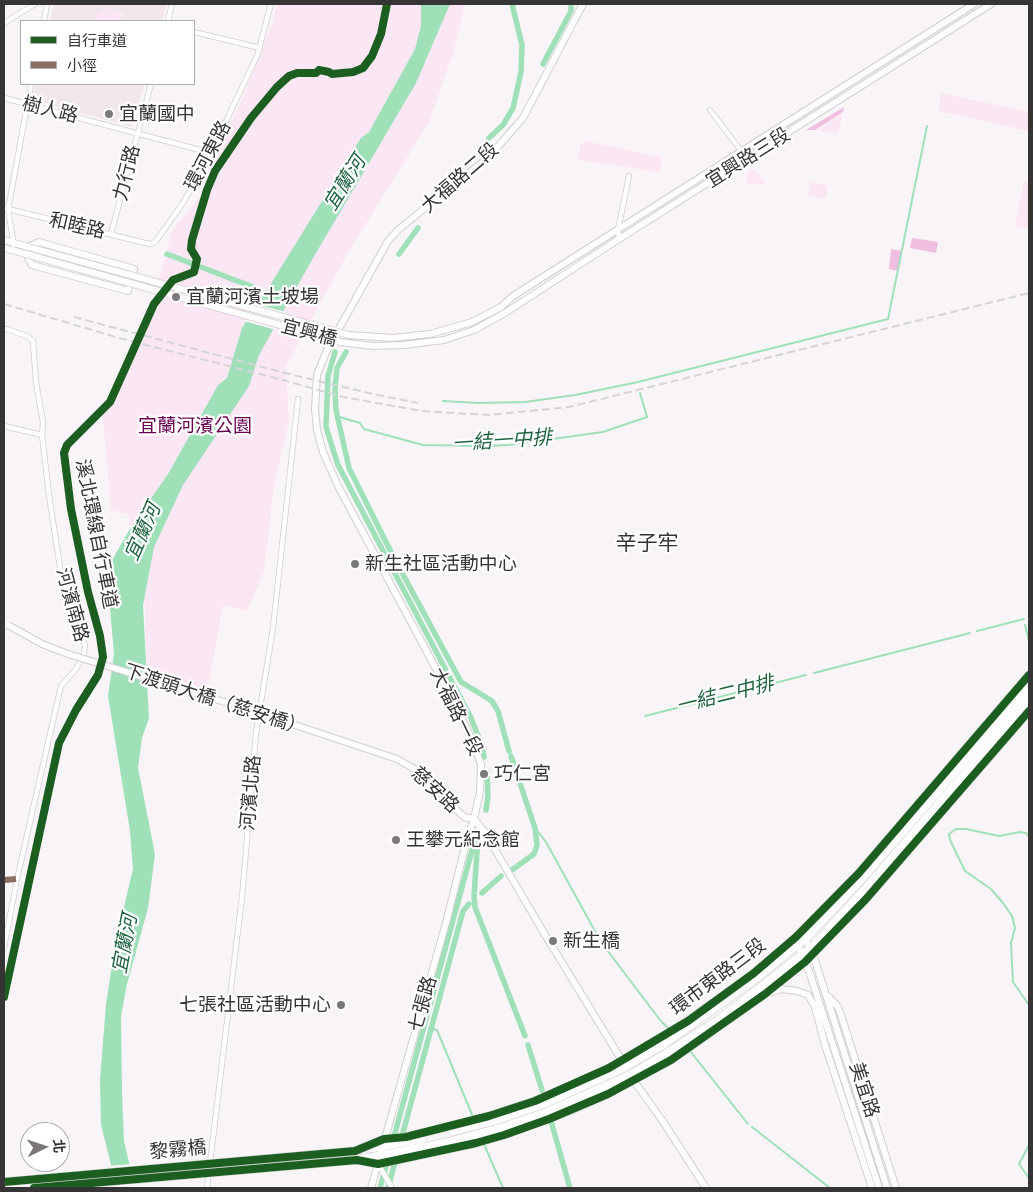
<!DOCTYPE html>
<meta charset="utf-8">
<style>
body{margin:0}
#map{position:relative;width:1033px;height:1192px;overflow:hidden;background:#f9f4f7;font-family:Mulish,"Noto Sans TC",sans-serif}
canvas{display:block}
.frame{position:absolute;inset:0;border:5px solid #373436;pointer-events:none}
.legend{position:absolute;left:20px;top:20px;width:175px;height:65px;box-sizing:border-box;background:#fff;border:1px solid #afaeaf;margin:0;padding:6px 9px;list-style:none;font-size:15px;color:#373436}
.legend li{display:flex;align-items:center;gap:10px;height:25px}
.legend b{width:25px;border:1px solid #afaeaf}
.north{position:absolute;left:20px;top:1122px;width:50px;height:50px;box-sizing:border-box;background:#fff;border:1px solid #afaeaf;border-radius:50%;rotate:86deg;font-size:14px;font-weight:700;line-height:20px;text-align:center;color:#373436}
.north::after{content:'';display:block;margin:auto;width:18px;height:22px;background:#7b777a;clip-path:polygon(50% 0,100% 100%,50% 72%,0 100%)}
</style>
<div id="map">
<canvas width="1033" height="1192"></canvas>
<div class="frame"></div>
<ul class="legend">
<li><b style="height:6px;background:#1b5e20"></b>自行車道</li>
<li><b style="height:6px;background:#8d6e63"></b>小徑</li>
</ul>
<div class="north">北</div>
</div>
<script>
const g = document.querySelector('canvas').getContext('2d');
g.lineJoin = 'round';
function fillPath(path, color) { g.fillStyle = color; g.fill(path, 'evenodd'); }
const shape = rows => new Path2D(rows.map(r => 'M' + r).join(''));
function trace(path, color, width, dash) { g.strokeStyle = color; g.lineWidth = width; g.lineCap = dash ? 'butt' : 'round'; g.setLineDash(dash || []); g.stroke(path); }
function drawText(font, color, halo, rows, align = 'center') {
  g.font = font + ' Mulish,"Noto Sans TC",sans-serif'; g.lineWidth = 4.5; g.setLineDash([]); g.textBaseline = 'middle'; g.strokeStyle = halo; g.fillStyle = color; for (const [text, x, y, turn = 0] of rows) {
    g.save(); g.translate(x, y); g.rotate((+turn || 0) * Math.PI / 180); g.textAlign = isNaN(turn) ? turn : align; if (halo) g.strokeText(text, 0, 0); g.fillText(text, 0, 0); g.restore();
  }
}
fillPath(shape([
 [54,4,167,4,162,21,50,21],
 [35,84,144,84,132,127,34,100,31,98]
]), '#f0e6ec');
fillPath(shape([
 [277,4,465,4,454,50,429,122,349,251,286,366,289,421,274,485,264,571,247,611,223,605,207,693,147,677,145,607,128,514,111,510,102,408,122,372,155,294,172,231,202,194,208,173,243,96,272,24],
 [110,8,122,12,128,21,94,21,99,12],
 [941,93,1029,112,1029,131,939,111],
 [843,113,838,134,817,130],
 [585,141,662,157,659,172,578,160,581,144],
 [749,169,756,171,767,185,755,183,753,185,746,184],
 [811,182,828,186,826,199,808,196],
 [1024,182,1029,183,1029,229,1015,226]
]), '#fbe7f4');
fillPath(shape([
 [844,107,843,112,815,130,806,130],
 [912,238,938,242,936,253,910,248],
 [891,249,902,251,898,271,889,269]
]), '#f0bfdf');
fillPath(shape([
 [421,4,450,4,416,83,313,258,259,355,249,386,183,485,154,547,143,605,149,718,142,738,138,768,155,854,148,908,127,984,121,1016,122,1093,124,1141,135,1188,117,1188,101,1125,100,1080,106,1004,116,940,133,869,130,831,108,696,114,654,108,585,112,560,131,527,168,474,218,385,227,378,242,328,267,290,361,138,369,132,415,49,421,26]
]), '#9fe0b9');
fillPath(shape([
 [255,304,286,312,276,330,244,321],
 [132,1164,137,1187,114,1188,108,1166]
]), '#f9f4f7');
trace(shape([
 [638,382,888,319,927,126],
 [443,401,478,403,525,402,575,395,638,382],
 [336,416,360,423,364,429,423,445,487,446,509,445,603,432,647,417,640,393],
 [1025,625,1029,641],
 [977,631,1024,619],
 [814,673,970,633],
 [645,716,806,675],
 [535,828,546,842,601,942,660,1020,669,1029],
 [1029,837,1026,833,1020,832,999,836,966,829,956,829,949,834,950,840,965,871,991,889,1003,903,1012,916,1015,928,1011,943,1013,982,1029,1005],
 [432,1029,437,1030,473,1117],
 [690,1051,748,1124],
 [752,1127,830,1188],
 [484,1144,503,1188],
 [1029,1145,1019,1164,1029,1178]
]), '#9fe0b9', 2);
trace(shape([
 [543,64,571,11,571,4],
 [489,138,503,125,513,108,521,72,522,45,512,4],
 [167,254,253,287,270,299],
 [399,254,418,228],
 [335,352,328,376,326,427,338,465,471,718,482,746,484,757],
 [346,352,337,368,335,388,336,410,349,468,392,554,461,682,492,701,498,711,509,751],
 [511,756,535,828,537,845,534,854,512,870],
 [486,810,488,796,487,772],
 [478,837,474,896,475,907,525,1036],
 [482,893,501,876],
 [528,1045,542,1090],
 [551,1121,570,1188],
 [380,1188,474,843,478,837],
 [388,1188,463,911,469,904]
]), '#9fe0b9', 5.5);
const street = shape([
 [44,21,47,4],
 [168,21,172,4],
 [4,23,35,4],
 [194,32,260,48],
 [4,98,211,153],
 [710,110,742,152,744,161],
 [4,208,141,242,151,244,156,241,183,203,211,153,257,56,271,4],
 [111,234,151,84],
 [619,239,618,230,629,176],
 [14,245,8,210,31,84],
 [4,426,42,435],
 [4,948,17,879,61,686,76,669,84,655,85,645,63,587,49,495,42,435,43,423,36,382,33,341,27,336,6,329],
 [378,1164,391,1186],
 [207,1188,242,897,256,733,273,628,298,399]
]);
const secondary = shape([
 [4,240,28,247,39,242,134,269,128,291,32,265,26,254,4,248],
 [501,307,513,296,554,270,974,4],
 [505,313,619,239,991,4],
 [397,759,418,771,464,817,474,819],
 [474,819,484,831,544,933,624,1064],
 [767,993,781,989,797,991,808,995,815,1007,825,1045,872,1188],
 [829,997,838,1007,841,1015,896,1188],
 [631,1077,662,1120,706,1188],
 [371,1188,446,923,468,835,474,819,480,792,481,764,467,729,449,693,338,486,323,452,317,430,315,409,317,375,327,350,388,241,398,230,431,203,488,158,523,118,583,4],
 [879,1188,810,974,798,945,796,937,805,939,813,954,887,1188]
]);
const primary = shape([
 [453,1131,497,1120,544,1104,625,1067,663,1045,757,978,805,939,861,880,1029,687],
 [372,1148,422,1139],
 [355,1151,384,1139,406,1137,489,1116,535,1101,568,1087,609,1068,660,1039,716,1001,754,973,796,937,859,873,1029,675],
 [357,1160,444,1143,500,1128,547,1112,630,1075,665,1054,721,1018,811,948,864,890,1029,699],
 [361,1160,378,1164,476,1143,504,1135,584,1105,671,1060,765,994,813,954,866,899,1029,711]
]);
trace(street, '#d2cfd0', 6);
trace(secondary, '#d2cfd0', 8);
trace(primary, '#d2cfd0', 9);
trace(street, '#fefdfe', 4.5);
trace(secondary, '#fefdfe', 6);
trace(primary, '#fefdfe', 8);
trace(shape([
 [4,304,119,338,283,380,343,397,422,411,489,415,569,407,1029,293],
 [74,317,285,373,373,394,418,403]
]), '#d5d5d5', 2, [8, 4]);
const secondaryBridge = shape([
 [28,247,349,335,392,338,430,334,472,322,501,307],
 [26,254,323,337,340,342,373,346,403,345,444,340,474,330,505,313],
 [8,625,42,644,68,654,241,707,397,759]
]);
const primaryBridge = shape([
 [4,1182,355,1151],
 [34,1188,357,1160]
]);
trace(secondaryBridge, '#d2cfd0', 8, []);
trace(primaryBridge, '#d2cfd0', 9, []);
trace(secondaryBridge, '#fefdfe', 6);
trace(primaryBridge, '#fefdfe', 8);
trace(shape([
 [4,880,17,879]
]), '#8d6e63', 6, [12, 6]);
trace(shape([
 [4,997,59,743,76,710,98,675,103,657,100,636,88,592,71,509,64,453,67,445,110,402,154,304,173,280,194,272,197,259,191,249,192,240,207,190,215,171,251,118,277,87,289,76,297,73,316,73,319,70,329,72,332,74,353,72,363,68,372,56,381,34,387,4],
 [4,1182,355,1151,384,1139,406,1137,489,1116,535,1101,609,1068,688,1021,754,973,796,937,859,873,1029,675],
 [34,1188,357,1160,378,1164,476,1143,504,1135,549,1119,608,1094,671,1060,765,994,805,962,866,899,1029,711]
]), '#1b5e20', 8);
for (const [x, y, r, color] of [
 [109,114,5,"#7b777a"],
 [176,297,5,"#7b777a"],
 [355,564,5,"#7b777a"],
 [484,774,5,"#7b777a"],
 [396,840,5,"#7b777a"],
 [553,941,5,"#7b777a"],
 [341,1005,5,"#7b777a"]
]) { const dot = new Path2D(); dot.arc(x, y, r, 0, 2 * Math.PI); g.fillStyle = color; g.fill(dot); trace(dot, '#fff', 2); }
drawText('19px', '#373436', '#fff', [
 ["樹人路",50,110,14],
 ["環河東路",208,156,-62],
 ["宜興路三段",748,158,-32],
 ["力行路",127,173,-76],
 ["大福路二段",460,178,-41],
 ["和睦路",77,226,13],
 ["宜興橋",309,333,15],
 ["溪北環線自行車道",96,534,79],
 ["河濱南路",72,605,75],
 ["下渡頭大橋（慈安橋）",215,700,18],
 ["大福路一段",456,712,64],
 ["慈安路",435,790,43],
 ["河濱北路",251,793,-85],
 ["環市東路三段",718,977,-37],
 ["七張路",423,1004,-74],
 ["美宜路",864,1090,72],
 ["黎霧橋",178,1150,-5]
]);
drawText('19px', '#373436', '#fff', [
 ["宜蘭國中",119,114],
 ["宜蘭河濱土坡場",186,297],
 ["新生社區活動中心",365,564],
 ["巧仁宮",494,774],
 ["王攀元紀念館",406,840],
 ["新生橋",563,941],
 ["七張社區活動中心",331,1005,"right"]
], 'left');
drawText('19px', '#690052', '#fff', [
 ["宜蘭河濱公園",195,426]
]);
drawText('italic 20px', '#20643f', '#fff', [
 ["宜蘭河",345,183,-58],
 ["一結一中排",502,441,-4],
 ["宜蘭河",143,532,-66],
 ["一結二中排",725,695,-14],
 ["宜蘭河",125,944,-79]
]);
drawText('21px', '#373436', '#fff', [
 ["辛子牢",647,544]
]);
</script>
